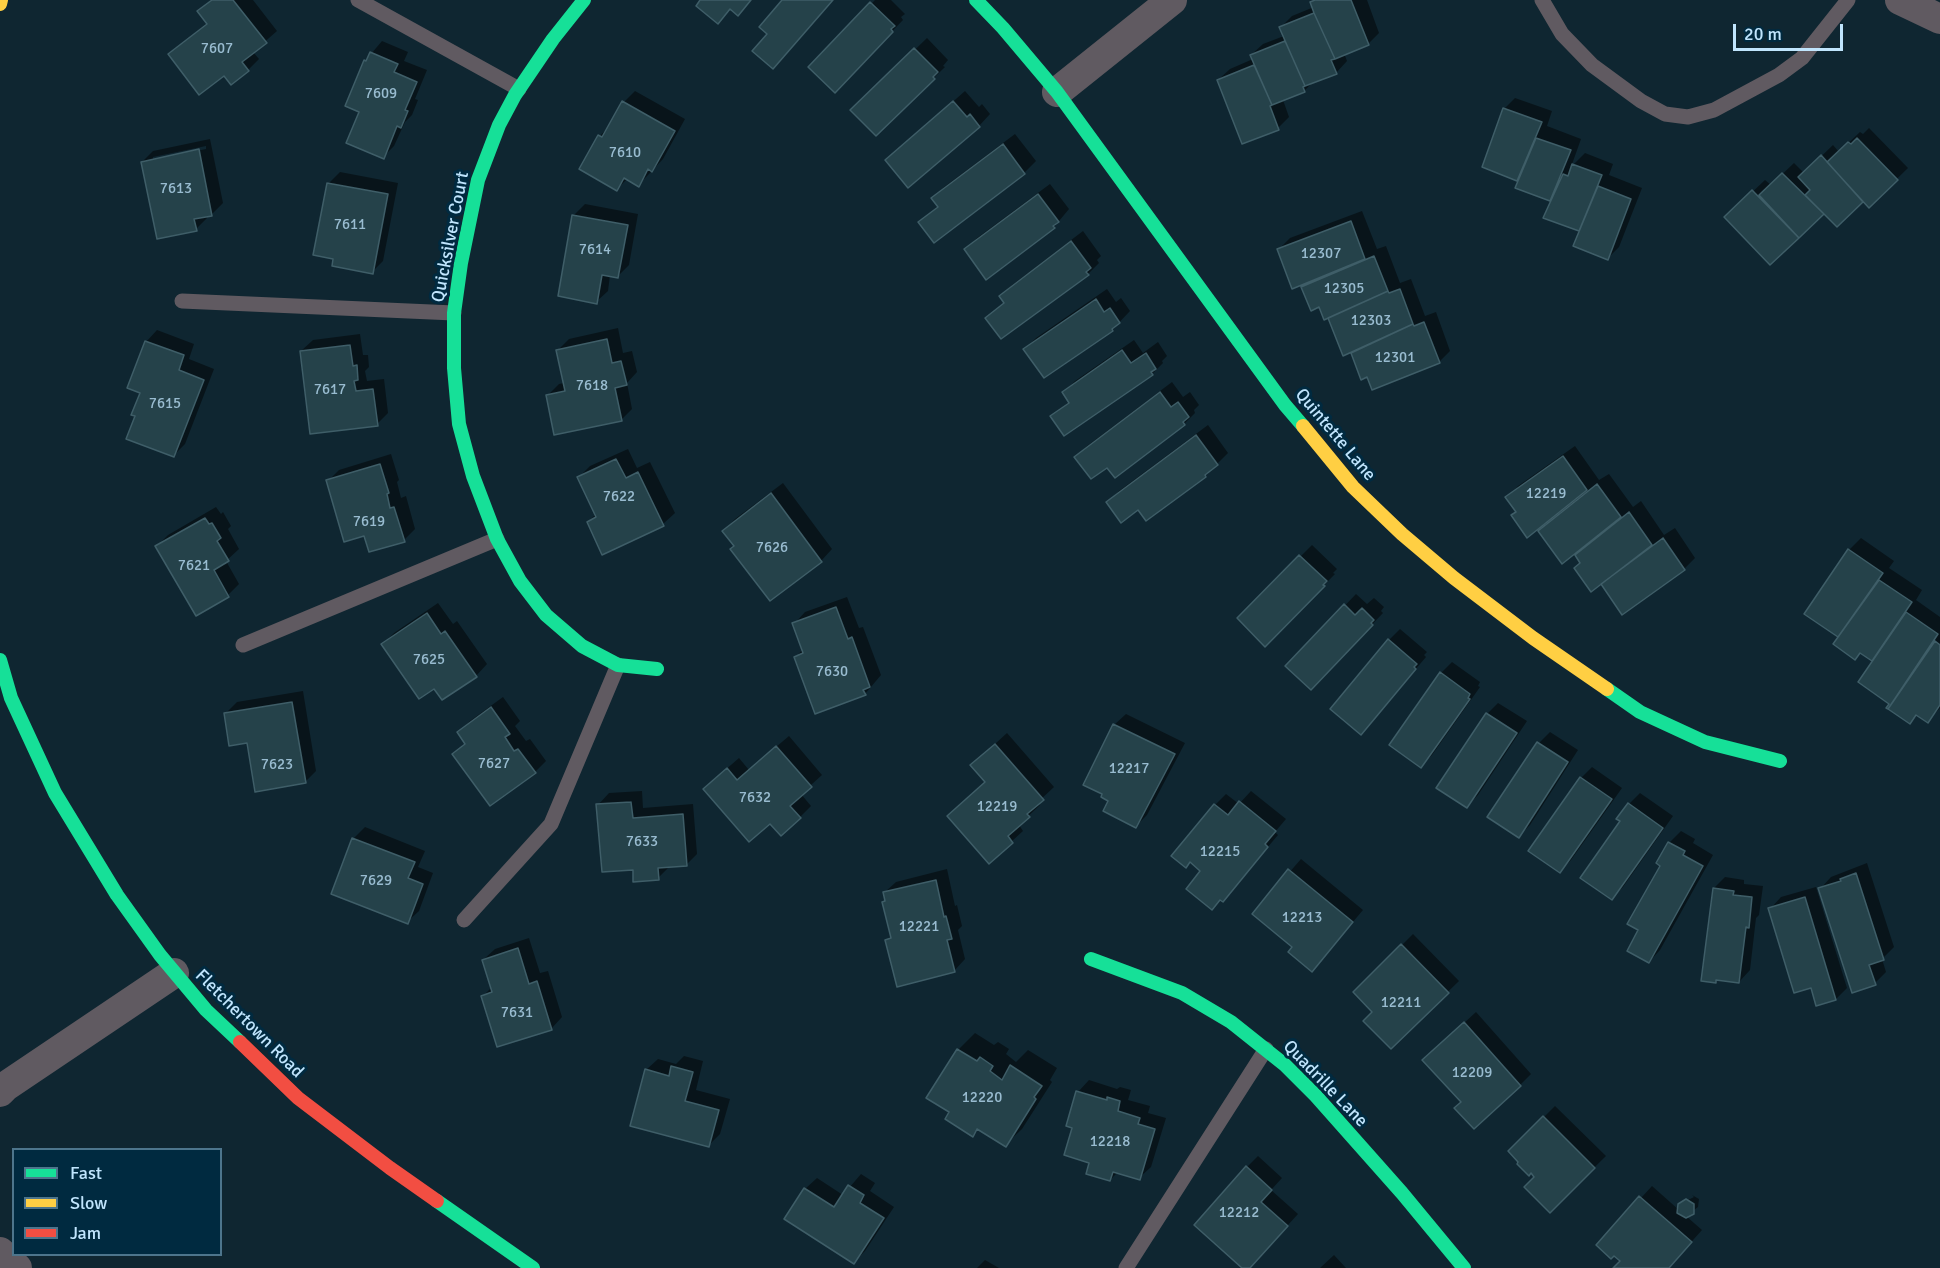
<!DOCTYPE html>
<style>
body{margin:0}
#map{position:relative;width:1940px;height:1268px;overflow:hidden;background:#0f2631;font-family:Signika,sans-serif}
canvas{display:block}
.legend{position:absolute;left:12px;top:1148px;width:210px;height:108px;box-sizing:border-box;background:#002a40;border:2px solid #4d758c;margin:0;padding:8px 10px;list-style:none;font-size:18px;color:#c0e5fd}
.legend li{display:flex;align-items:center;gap:12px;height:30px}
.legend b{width:30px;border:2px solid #4d758c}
.scale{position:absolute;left:1733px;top:24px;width:110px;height:27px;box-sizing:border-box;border:3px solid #c0e5fd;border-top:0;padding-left:8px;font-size:18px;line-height:21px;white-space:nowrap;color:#c0e5fd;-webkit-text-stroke:4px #002a40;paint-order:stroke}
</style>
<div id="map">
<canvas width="1940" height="1268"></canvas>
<ul class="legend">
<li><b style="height:8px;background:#16e098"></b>Fast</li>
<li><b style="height:8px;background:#ffcf43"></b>Slow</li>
<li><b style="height:8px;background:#f24e42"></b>Jam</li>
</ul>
<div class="scale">20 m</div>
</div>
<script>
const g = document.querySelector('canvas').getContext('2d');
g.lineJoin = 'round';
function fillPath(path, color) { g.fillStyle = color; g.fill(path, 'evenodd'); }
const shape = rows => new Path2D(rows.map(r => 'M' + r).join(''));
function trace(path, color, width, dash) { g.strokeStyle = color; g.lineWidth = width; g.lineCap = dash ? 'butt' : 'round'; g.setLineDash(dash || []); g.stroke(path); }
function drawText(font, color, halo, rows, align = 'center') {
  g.font = font + ' Signika,sans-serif'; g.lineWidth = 6; g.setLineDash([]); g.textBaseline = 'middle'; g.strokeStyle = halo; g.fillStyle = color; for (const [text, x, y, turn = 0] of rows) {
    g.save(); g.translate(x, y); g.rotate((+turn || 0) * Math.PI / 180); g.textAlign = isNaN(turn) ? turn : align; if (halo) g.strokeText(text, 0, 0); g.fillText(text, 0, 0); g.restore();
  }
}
fillPath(shape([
 [211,0,253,0,277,31,253,52,259,59,248,70,224,74,170,54,208,22,199,11],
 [875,0,891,0,905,14,901,17,903,20,835,90,811,67],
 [1314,0,1367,0,1379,33,1368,44,1344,53,1347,61,1336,73,1314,81,1304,91,1283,100,1289,117,1278,128,1218,80,1230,69,1253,59,1251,55,1263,44,1284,36,1281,27,1292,16,1314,7,1312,2],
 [927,38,948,60,943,66,945,67,876,134,853,110],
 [382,41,408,52,404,61,427,70,415,99,418,100,412,115,405,122,394,146,383,157,361,111,365,61],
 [635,91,685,119,663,159,649,174,638,185,628,178,617,189,581,169,600,136,611,124,624,102],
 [965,91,979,107,982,104,990,114,979,126,887,160],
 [1515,98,1552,111,1547,126,1581,139,1571,167,1585,153,1613,164,1609,175,1642,188,1619,247,1608,258,1581,230,1545,217,1552,200,1517,187,1519,180,1484,167,1504,109],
 [1869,128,1908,168,1869,206,1863,200,1837,225,1824,212,1770,263,1726,217,1765,180,1771,185,1794,163,1804,173,1833,145,1839,152,1860,132,1863,134],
 [1015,134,1036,161,1024,173,934,241,920,222,939,205,933,198,944,187],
 [210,139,223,203,212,214,207,215,207,218,196,229,142,162,153,151],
 [206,146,206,149,153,160,153,157],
 [340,172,398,183,383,261,372,272,328,184],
 [1050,184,1069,209,1054,227,966,249,977,238],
 [585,204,638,214,629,265,618,276,610,275,608,291,596,302,574,215],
 [1362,211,1377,249,1386,246,1400,283,1411,279,1425,316,1436,312,1450,351,1439,362,1362,378,1352,351,1320,305,1311,309,1301,284,1279,249,1290,238],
 [1083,231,1101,256,1097,260,1099,263,1088,274,987,318,1005,302,1001,296,1012,285],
 [1107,289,1116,302,1121,298,1130,311,1112,330,1025,349,1036,338],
 [618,328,623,353,632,351,637,372,627,383,632,409,621,420,548,395,559,384,564,383,558,350,569,339],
 [157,330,194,344,189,359,214,369,185,444,174,455,136,416,142,392,146,342],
 [360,334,363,355,368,355,369,367,365,371,367,381,384,379,388,413,377,424,301,351,313,340],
 [1134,340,1143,353,1158,342,1167,356,1162,361,1163,363,1152,374,1052,416,1070,401,1064,392,1075,381],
 [1172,382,1183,397,1190,392,1199,405,1194,410,1195,413,1184,424,1107,466,1076,457,1087,446],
 [1208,425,1228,453,1205,476,1138,508,1108,502,1119,491],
 [1575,446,1599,480,1609,474,1633,507,1641,501,1664,535,1675,528,1695,558,1684,569,1622,612,1602,582,1575,553,1562,562,1538,528,1517,511,1507,498,1518,486],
 [628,449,637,468,650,462,675,513,663,524,603,553,588,522,596,514,579,477,590,466],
 [391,454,399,480,397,482,401,498,406,496,415,529,404,540,365,534,328,481,339,470],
 [783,483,832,549,821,561,770,599,724,531,735,519],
 [216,507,221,514,223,512,231,526,228,529,239,549,226,561,239,584,228,595,157,546,168,535],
 [1861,538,1894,561,1889,568,1922,590,1916,600,1940,617,1940,708,1927,721,1917,714,1910,722,1888,707,1891,703,1874,661,1806,613,1849,550],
 [1312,545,1337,569,1333,573,1335,574,1265,645,1239,618],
 [1356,594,1367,604,1374,598,1384,607,1381,611,1383,613,1322,677,1287,666],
 [847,597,859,628,863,627,881,675,865,694,796,657,803,649,794,624,805,612],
 [438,603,453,624,457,621,487,664,476,676,435,687,383,644,394,633],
 [1400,629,1427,652,1424,655,1426,657,1361,733,1389,640],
 [1452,662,1480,682,1478,686,1480,687,1432,755,1421,766,1441,673],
 [303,691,316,771,305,782,225,714,237,702],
 [503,697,520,721,515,726,526,741,530,739,546,761,535,772,454,754,466,742,459,732,470,721],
 [1498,703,1527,721,1478,795,1467,806,1438,787,1487,714],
 [1126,714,1185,743,1147,815,1136,826,1111,801,1114,725],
 [1550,732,1578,750,1530,825,1519,836,1539,743],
 [1007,733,1054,787,1038,802,1040,805,1019,825,1023,831,989,862,987,782,984,754],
 [789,736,822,775,801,794,811,806,800,817,771,822,716,778,739,758,749,770],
 [1592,767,1622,788,1571,860,1560,871,1581,778],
 [642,791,643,808,693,804,697,854,686,865,670,866,658,878,634,869,598,805,609,793],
 [1251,791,1286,819,1275,832,1278,835,1223,900,1203,870,1215,805,1226,794,1239,804],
 [1640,793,1673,816,1623,887,1612,898,1622,821,1629,804],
 [365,827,425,851,418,867,433,873,419,911,407,922,333,893,354,838],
 [1681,831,1695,839,1693,843,1713,855,1660,950,1649,962,1662,865,1658,863,1669,843],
 [1301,859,1363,910,1312,970,1294,947,1254,913],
 [1867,863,1894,947,1882,959,1886,972,1875,983,1820,889,1831,877],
 [947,869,955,906,957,905,962,926,958,930,965,959,954,971,887,940,892,935,884,893,896,882],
 [1725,877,1744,880,1744,884,1763,886,1759,915,1756,918,1750,970,1739,982,1718,979,1715,982,1714,888],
 [1816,887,1847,988,1836,999,1812,986,1770,909,1781,897],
 [1413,934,1459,981,1391,1047,1374,1012,1355,992],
 [529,938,540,973,548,971,562,1017,551,1029,483,996,492,987,483,960,495,949],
 [1476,1012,1531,1074,1520,1085,1462,1102,1436,1049],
 [975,1033,994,1045,998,1042,1009,1049,1006,1054,1016,1062,1028,1050,1057,1068,1050,1080,1052,1082,1022,1129,1005,1145,979,1128,973,1135,951,1111,928,1097,958,1050],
 [684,1056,703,1061,696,1090,730,1099,720,1134,709,1145,646,1070,658,1059,676,1064],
 [1089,1080,1117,1089,1120,1087,1131,1090,1128,1100,1150,1106,1148,1113,1166,1118,1151,1167,1139,1178,1118,1172,1110,1180,1090,1162,1074,1128,1078,1092],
 [1555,1106,1606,1156,1550,1211,1536,1177,1510,1151],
 [1258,1156,1282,1178,1271,1190,1298,1214,1257,1259,1248,1268,1244,1268,1247,1167],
 [861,1174,875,1183,870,1191,894,1207,865,1251,854,1262,805,1189,817,1178,843,1195],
 [1652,1186,1679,1210,1679,1204,1682,1201,1682,1203,1694,1197,1692,1195,1699,1199,1698,1207,1686,1216,1702,1230,1668,1268,1615,1268,1622,1261,1598,1245],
 [1334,1255,1346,1268,1320,1268],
 [985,1260,999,1268,977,1268]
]), '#0007');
const building = shape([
 [212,0,233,0,267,43,242,62,249,71,231,85,224,76,199,95,168,54,207,24,197,11,212,0],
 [700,0,751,0,738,16,730,9,718,24,696,6,700,0],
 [782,0,833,0,773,69,752,51,767,34,759,27,782,0],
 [1315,0,1351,0,1369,45,1335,59,1314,13,1310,2,1315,0],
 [870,2,895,26,891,29,893,32,835,93,808,67,870,2],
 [1314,13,1335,59,1331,60,1337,74,1305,86,1279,27,1314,13],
 [1285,41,1305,86,1303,87,1305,92,1272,105,1250,55,1285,41],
 [914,48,938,72,933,77,935,79,876,136,850,110,914,48],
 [370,52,398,64,394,72,417,82,405,110,408,111,401,128,397,126,384,159,346,143,359,112,345,106,364,60,366,61,370,52],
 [1254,65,1272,105,1270,106,1279,130,1242,144,1217,80,1254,65],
 [622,101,675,131,652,172,648,169,639,187,624,178,617,191,579,169,598,135,602,137,622,101],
 [953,101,967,117,970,114,980,127,908,188,885,160,953,101],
 [1503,108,1542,122,1517,181,1482,167,1503,108],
 [1536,138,1571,150,1550,201,1515,188,1536,138],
 [1857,138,1898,180,1869,208,1827,162,1848,142,1851,144,1857,138],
 [1003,144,1025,174,934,243,918,222,938,207,931,198,1003,144],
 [199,149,212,216,194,219,197,231,157,239,141,162,199,149],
 [1821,155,1863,202,1837,227,1805,195,1810,190,1798,177,1821,155],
 [1572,164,1602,175,1579,231,1543,218,1563,174,1568,176,1572,164],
 [1782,173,1824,214,1799,238,1759,195,1782,173],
 [327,183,388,194,373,274,332,266,333,259,313,255,327,183],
 [1598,186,1631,199,1608,260,1573,246,1598,186],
 [1752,190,1799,238,1770,265,1724,217,1752,190],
 [1038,194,1059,222,1053,226,1055,228,986,280,964,249,1038,194],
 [572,215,628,225,618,278,602,275,597,304,558,296,572,215],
 [1351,221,1365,259,1292,289,1277,249,1351,221],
 [1071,241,1091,268,1086,272,1089,275,1001,339,985,318,1004,303,999,296,1071,241],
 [1374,256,1388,291,1324,320,1319,307,1311,311,1301,287,1374,256],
 [1400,289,1413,324,1343,356,1328,318,1388,291,1389,293,1400,289],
 [1096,299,1104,312,1110,308,1120,323,1112,329,1113,331,1044,378,1023,349,1096,299],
 [1424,322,1440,363,1372,390,1367,377,1361,380,1351,353,1413,324,1414,326,1424,322],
 [607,339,612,363,621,361,627,385,615,388,622,421,554,435,546,395,565,391,556,350,607,339],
 [145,341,184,355,179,370,204,380,174,457,126,439,135,416,131,415,140,393,127,388,145,341],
 [350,345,353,366,357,365,358,380,354,381,356,391,373,389,378,426,310,434,300,351,350,345],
 [1122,350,1131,363,1146,353,1156,369,1151,372,1153,375,1064,436,1050,416,1069,403,1062,392,1122,350],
 [1160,392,1171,407,1178,402,1189,417,1183,422,1185,425,1115,478,1107,468,1091,479,1074,457,1160,392],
 [1196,435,1218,465,1205,475,1206,477,1146,521,1138,510,1121,523,1106,502,1196,435],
 [1563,456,1587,490,1527,538,1511,515,1516,512,1505,497,1563,456],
 [616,459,626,478,638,472,664,526,602,555,587,522,596,517,577,477,616,459],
 [380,464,389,493,387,494,390,508,394,507,405,542,369,552,364,536,344,542,326,480,380,464],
 [1597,484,1621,517,1562,564,1538,531,1597,484],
 [771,493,822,562,770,601,730,549,734,546,722,531,771,493],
 [1629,512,1652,545,1591,592,1574,568,1580,563,1575,555,1629,512],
 [205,518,209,524,212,523,221,538,217,541,229,561,214,570,229,597,196,616,155,546,205,518],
 [1663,538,1685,570,1622,615,1601,584,1663,538],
 [1848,549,1883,573,1838,637,1804,614,1848,549],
 [1299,555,1327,581,1323,585,1325,586,1265,647,1237,618,1299,555],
 [1879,580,1912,602,1872,661,1860,653,1855,660,1833,644,1879,580],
 [1344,604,1355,615,1362,608,1374,620,1371,623,1373,625,1311,690,1285,666,1344,604],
 [836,607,848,639,852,637,870,687,863,690,866,695,815,714,794,657,803,653,792,623,836,607],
 [1906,612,1938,634,1888,709,1886,708,1889,704,1858,682,1906,612],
 [427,613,441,634,445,631,477,677,442,700,434,689,419,699,381,644,427,613],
 [1388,639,1417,664,1414,667,1416,669,1361,735,1330,709,1388,639],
 [1935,641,1940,645,1940,705,1928,723,1916,715,1910,724,1888,709,1935,641],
 [1440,672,1470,694,1468,698,1470,699,1421,768,1389,745,1440,672],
 [292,702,306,783,255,792,247,743,229,746,224,713,292,702],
 [491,707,510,734,505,737,514,751,518,749,536,773,490,806,452,754,465,744,457,732,491,707],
 [1486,713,1517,733,1467,808,1436,788,1486,713],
 [1113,724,1175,754,1136,828,1103,811,1108,801,1101,797,1102,794,1083,785,1113,724],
 [1537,742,1568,762,1519,838,1487,817,1537,742],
 [995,744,1044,800,1027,814,1030,817,1008,836,1013,843,989,864,947,816,985,782,970,765,995,744],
 [776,746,812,787,790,806,801,818,781,836,770,824,749,842,703,789,727,768,737,780,776,746],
 [1580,777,1612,799,1560,873,1528,851,1580,777],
 [1239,801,1276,831,1265,844,1268,847,1223,902,1220,900,1212,910,1186,889,1200,871,1190,862,1186,868,1171,856,1214,804,1228,815,1239,801],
 [631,802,633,818,683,814,687,866,658,868,659,880,633,882,633,870,602,872,596,804,631,802],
 [1628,803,1663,828,1612,900,1580,878,1620,821,1616,819,1628,803],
 [352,838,415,862,408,878,423,884,408,924,331,894,352,838],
 [1668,842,1685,851,1683,855,1703,866,1649,963,1627,951,1638,930,1627,924,1660,866,1656,863,1668,842],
 [1288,869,1353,922,1312,972,1288,952,1292,947,1252,914,1288,869],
 [1856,873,1884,960,1869,965,1876,985,1852,993,1818,888,1841,881,1840,879,1856,873],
 [936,880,944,917,946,916,952,939,947,940,955,972,897,987,885,940,891,938,882,902,885,901,883,892,936,880],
 [1713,888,1734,891,1733,895,1752,897,1749,928,1746,927,1739,983,1716,980,1716,983,1701,981,1713,888],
 [1805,897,1836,1000,1816,1006,1811,988,1794,993,1768,908,1805,897],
 [1401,944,1449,993,1391,1049,1363,1021,1372,1012,1353,992,1401,944],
 [518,948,529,984,537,981,552,1030,497,1047,481,996,492,992,482,960,518,948],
 [1464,1022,1521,1086,1474,1129,1454,1108,1461,1102,1422,1060,1464,1022],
 [957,1049,977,1061,980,1057,993,1066,990,1071,1002,1080,1010,1065,1042,1086,1034,1097,1036,1099,1006,1147,977,1129,973,1137,945,1119,949,1112,926,1098,957,1049],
 [671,1066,693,1072,685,1101,719,1110,709,1147,630,1126,645,1069,669,1076,671,1066],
 [1076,1091,1107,1100,1107,1097,1120,1101,1118,1111,1140,1118,1138,1124,1155,1129,1140,1180,1113,1172,1110,1181,1086,1174,1089,1163,1064,1155,1072,1128,1066,1126,1076,1091],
 [1543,1116,1595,1168,1550,1213,1524,1187,1534,1177,1531,1173,1529,1176,1517,1164,1518,1162,1508,1151,1543,1116],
 [1246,1166,1272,1190,1261,1202,1288,1226,1250,1268,1242,1268,1194,1225,1246,1166],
 [848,1185,864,1195,860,1203,884,1218,854,1264,784,1219,804,1188,834,1207,848,1185],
 [1639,1196,1692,1242,1669,1268,1613,1268,1620,1261,1614,1256,1611,1259,1596,1245,1639,1196],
 [1686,1199,1694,1204,1694,1214,1686,1218,1677,1213,1678,1204,1686,1199]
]);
fillPath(building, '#25424a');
trace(building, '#3f5e68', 1.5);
trace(shape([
 [358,0,519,89],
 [1542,0,1562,34,1592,65,1641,101,1665,114,1688,117,1714,110,1779,75,1802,58,1848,0],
 [182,301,454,313],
 [243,645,497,539],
 [464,920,551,824,618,665],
 [1126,1268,1266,1049]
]), '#605a61', 15);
trace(shape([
 [1900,0,1940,19],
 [1057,92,1172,0],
 [0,1092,6,1086,174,973],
 [0,1252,17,1268]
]), '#605a61', 30);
trace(shape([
 [584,0,553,39,515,95,499,125,478,180,461,263,454,313,454,368,459,424,473,476,497,539,520,581,546,615,582,646,618,665,657,669],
 [976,0,1003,28,1057,92,1285,405,1303,426],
 [0,660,11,698,55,793,117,895,160,955,206,1010,240,1042],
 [1607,689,1640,712,1705,742,1780,761],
 [1091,959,1182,993,1231,1022,1285,1065,1316,1096,1402,1193,1464,1268],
 [437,1201,533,1268]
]), '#16e098', 14);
trace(shape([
 [0,4,1,0],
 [1303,426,1353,487,1402,534,1454,578,1533,638,1607,689]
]), '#ffcf43', 14);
trace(shape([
 [240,1042,298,1098,390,1168,437,1201]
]), '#f24e42', 14);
drawText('15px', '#99bcd0', null, [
 ["7607",217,49],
 ["7609",381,94],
 ["7610",625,153],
 ["7613",176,189],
 ["7611",350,225],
 ["7614",595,250],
 ["12307",1321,254],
 ["12305",1344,289],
 ["12303",1371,321],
 ["12301",1395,358],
 ["7618",592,386],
 ["7617",330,390],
 ["7615",165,404],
 ["12219",1546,494],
 ["7622",619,497],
 ["7619",369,522],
 ["7626",772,548],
 ["7621",194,566],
 ["7625",429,660],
 ["7630",832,672],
 ["7627",494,764],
 ["7623",277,765],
 ["12217",1129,769],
 ["7632",755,798],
 ["12219",997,807],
 ["7633",642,842],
 ["12215",1220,852],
 ["7629",376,881],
 ["12213",1302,918],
 ["12221",919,927],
 ["12211",1401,1003],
 ["7631",517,1013],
 ["12209",1472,1073],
 ["12220",982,1098],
 ["12218",1110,1142],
 ["12212",1239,1213]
]);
drawText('18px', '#c0e5fd', '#002a40', [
 ["Quicksilver Court",451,237,-79],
 ["Quintette Lane",1335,435,50],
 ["Fletchertown Road",249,1024,45],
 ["Quadrille Lane",1325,1084,46]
]);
</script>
